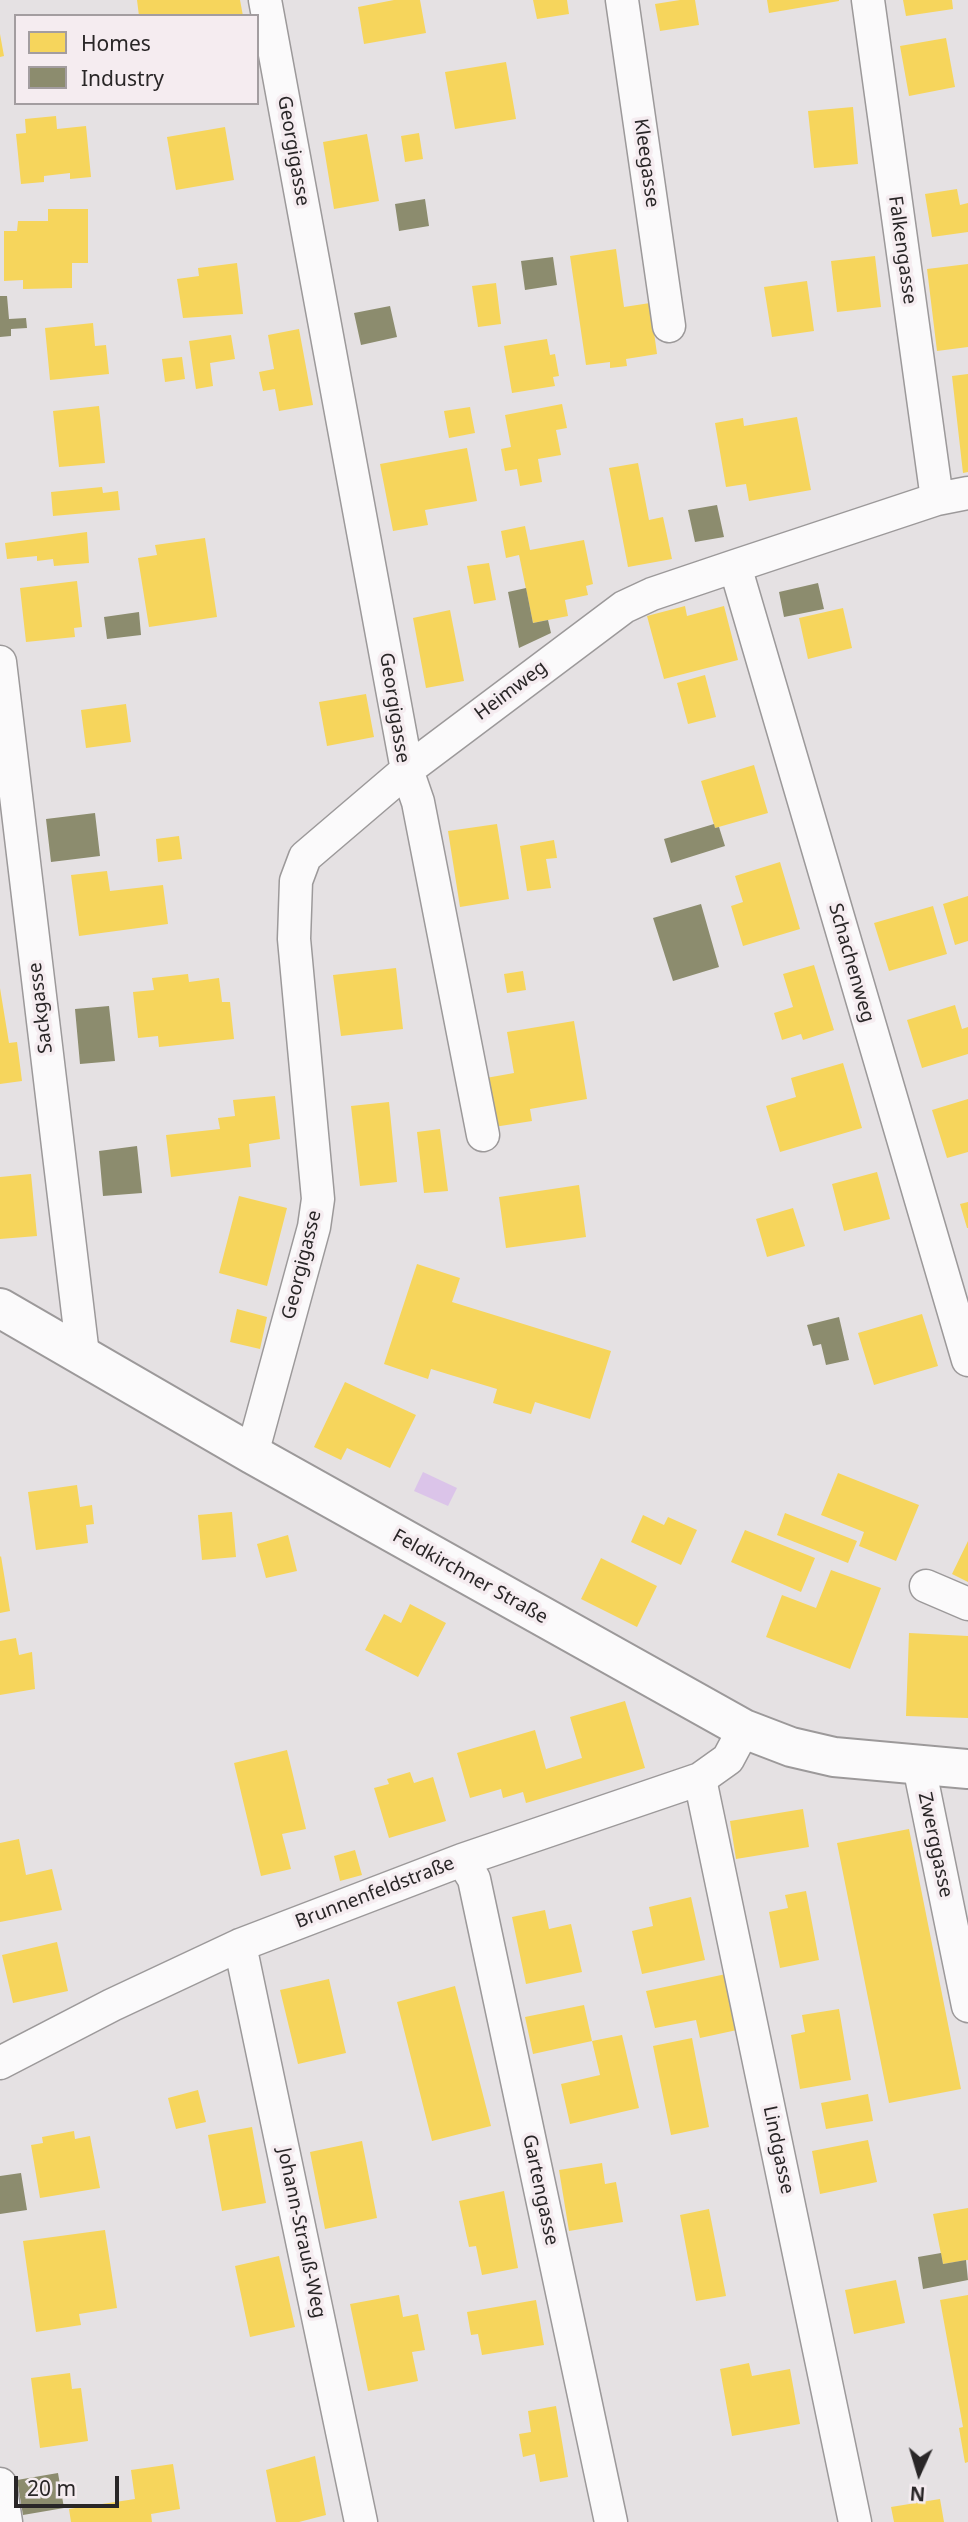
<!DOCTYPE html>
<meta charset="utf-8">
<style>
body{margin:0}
#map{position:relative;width:968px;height:2522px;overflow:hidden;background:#e5e1e3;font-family:"Noto Sans",sans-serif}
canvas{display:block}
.legend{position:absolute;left:14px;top:14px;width:245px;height:91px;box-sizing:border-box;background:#f5ecf0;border:2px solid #a39da0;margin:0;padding:9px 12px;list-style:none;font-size:21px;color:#292627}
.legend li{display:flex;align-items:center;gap:14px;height:35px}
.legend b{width:35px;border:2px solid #a39da0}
.north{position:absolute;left:884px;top:2438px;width:70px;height:70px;-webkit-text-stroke:5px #f5ecf0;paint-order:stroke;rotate:184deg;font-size:19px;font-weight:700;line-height:28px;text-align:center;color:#292627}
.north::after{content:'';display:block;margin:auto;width:24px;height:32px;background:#292627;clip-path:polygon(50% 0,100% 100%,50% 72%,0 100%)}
.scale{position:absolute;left:14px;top:2476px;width:105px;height:32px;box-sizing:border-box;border:4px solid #292627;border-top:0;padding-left:9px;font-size:21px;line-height:24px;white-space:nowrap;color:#292627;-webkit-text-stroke:5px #f5ecf0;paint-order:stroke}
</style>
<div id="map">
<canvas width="968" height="2522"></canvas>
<ul class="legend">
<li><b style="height:19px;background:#f6d55c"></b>Homes</li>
<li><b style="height:19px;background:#8c8c6e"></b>Industry</li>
</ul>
<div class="north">N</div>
<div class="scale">20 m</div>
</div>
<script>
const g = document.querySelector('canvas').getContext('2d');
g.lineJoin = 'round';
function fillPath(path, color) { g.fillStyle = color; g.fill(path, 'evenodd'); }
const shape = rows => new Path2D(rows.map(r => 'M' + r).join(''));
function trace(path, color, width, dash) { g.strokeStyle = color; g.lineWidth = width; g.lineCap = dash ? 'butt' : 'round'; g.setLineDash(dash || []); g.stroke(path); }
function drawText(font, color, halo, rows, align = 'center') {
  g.font = font + ' "Noto Sans",sans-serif'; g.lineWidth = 7; g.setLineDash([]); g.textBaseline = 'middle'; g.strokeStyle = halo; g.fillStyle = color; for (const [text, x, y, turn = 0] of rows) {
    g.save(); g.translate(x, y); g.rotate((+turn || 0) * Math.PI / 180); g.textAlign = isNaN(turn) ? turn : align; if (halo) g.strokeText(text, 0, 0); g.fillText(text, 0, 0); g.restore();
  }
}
fillPath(shape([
 [423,1472,457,1488,448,1506,414,1491]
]), '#dbc4e9');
fillPath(shape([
 [137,0,240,0,243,16,139,16],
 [394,0,420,0,426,33,364,44,358,7],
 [533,0,567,0,569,14,537,19],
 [680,0,695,0,699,25,660,31,655,4],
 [767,0,839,0,839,1,769,13],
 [903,0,952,0,953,9,906,16],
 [0,34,4,56,0,57],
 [946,38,955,87,909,96,900,46],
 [506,62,516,119,455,129,445,72],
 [853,107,858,164,814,168,808,111],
 [56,116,57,129,86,126,91,177,70,179,70,173,44,176,44,182,21,184,16,134,26,133,25,119],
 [225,127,234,180,176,190,167,137],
 [419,133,423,159,405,162,401,136],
 [367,134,379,201,334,209,323,142],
 [957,189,960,205,968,203,968,232,932,237,925,194],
 [48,209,88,209,88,263,72,263,72,288,23,289,23,280,4,281,4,231,17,231,18,221,48,221],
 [616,249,624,307,650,303,657,354,626,359,627,366,610,368,610,362,586,365,570,256],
 [875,256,881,307,837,312,831,261],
 [237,263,243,314,183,318,177,279,199,276,198,268],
 [968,264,968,347,937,351,927,269],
 [807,281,814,331,772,337,764,287],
 [496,283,501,324,478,327,472,286],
 [93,323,95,346,106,345,109,374,50,380,45,328],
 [299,329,313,405,279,411,275,389,263,391,259,372,274,369,268,335],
 [231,335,235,359,210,363,213,386,196,389,189,341],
 [547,339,550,355,555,354,559,376,553,377,555,386,512,393,504,346],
 [182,357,185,379,165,382,162,359],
 [968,374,968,472,963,473,952,376],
 [562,404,567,428,556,430,561,455,538,459,542,482,520,486,517,469,505,471,501,449,511,447,505,415],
 [99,406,105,463,59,467,53,411],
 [470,407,475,433,449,438,444,411],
 [797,417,811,490,749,501,746,484,726,487,715,423,743,418,744,426],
 [467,448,477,501,425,510,428,525,393,531,380,464],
 [638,463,649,520,663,517,672,559,628,567,609,468],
 [102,487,103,493,118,491,120,510,53,516,51,492],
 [525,526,530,550,584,540,593,584,586,586,588,595,565,600,568,616,533,623,519,555,506,558,501,531],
 [87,532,89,563,54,566,53,559,37,561,37,556,7,559,5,543],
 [205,538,217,617,149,627,138,558,157,555,155,545],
 [489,563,496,600,474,604,467,566],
 [77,581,82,627,74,628,75,637,26,642,20,588],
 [685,606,687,616,724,606,738,660,664,679,647,616],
 [843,608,852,648,808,659,799,618],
 [450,610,464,681,426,688,413,618],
 [705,675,716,717,688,724,677,683],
 [366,694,374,737,327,746,319,702],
 [126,704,131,742,86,748,81,710],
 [754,765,768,813,715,828,701,781],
 [497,824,509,899,460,907,448,831],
 [179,836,182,859,158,862,156,839],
 [554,840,557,858,546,859,551,888,527,891,520,846],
 [780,862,800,929,743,946,731,906,743,902,735,876],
 [107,871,110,891,163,885,168,924,79,936,71,875],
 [968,896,968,941,955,945,943,904],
 [933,906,947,954,889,971,874,923],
 [814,965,834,1030,803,1040,801,1034,782,1040,774,1013,793,1007,783,974],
 [396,968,403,1029,341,1036,333,975],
 [523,971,526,990,507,993,504,974],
 [188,974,189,982,219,978,222,1002,230,1002,234,1039,159,1047,158,1036,138,1038,133,992,154,990,152,978],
 [0,988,9,1043,17,1042,22,1081,0,1084],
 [955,1005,962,1029,968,1027,968,1054,922,1068,907,1020],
 [574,1021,587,1099,530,1109,532,1121,494,1127,486,1078,514,1073,507,1032],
 [843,1063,862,1128,780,1152,766,1106,796,1097,791,1078],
 [275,1096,280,1139,249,1144,251,1167,171,1177,166,1135,220,1129,218,1118,235,1116,233,1100],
 [968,1099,968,1152,947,1158,932,1110],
 [389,1102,397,1182,360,1186,351,1106],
 [440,1129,448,1191,424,1193,417,1132],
 [877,1172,890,1219,844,1231,832,1184],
 [31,1174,37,1236,0,1239,0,1177],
 [579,1185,586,1237,506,1248,499,1197],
 [239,1196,287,1208,267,1286,219,1273],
 [968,1202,968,1228,967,1228,960,1204],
 [793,1208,805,1246,767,1257,756,1219],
 [417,1264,460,1278,452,1302,611,1351,590,1419,535,1402,531,1414,493,1403,497,1389,431,1369,428,1379,384,1364],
 [237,1309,267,1317,260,1349,230,1342],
 [922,1314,938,1366,874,1385,858,1333],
 [345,1382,416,1415,390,1468,347,1448,341,1460,314,1447],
 [838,1473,919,1505,896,1561,859,1546,864,1532,821,1515],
 [77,1485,80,1507,92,1505,94,1524,86,1525,88,1543,36,1550,28,1492],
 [232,1512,236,1557,202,1560,198,1515],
 [785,1513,857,1541,848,1563,777,1535],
 [643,1515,664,1525,668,1517,697,1530,681,1565,631,1542],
 [745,1530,815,1558,801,1592,731,1562],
 [288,1535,297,1571,266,1578,257,1544],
 [968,1541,968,1582,952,1574],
 [1,1556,10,1611,0,1613,0,1557],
 [601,1558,657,1586,637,1627,581,1599],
 [831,1570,881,1588,850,1669,766,1637,782,1595,816,1608],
 [410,1604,446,1623,418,1677,365,1650,384,1614,401,1623],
 [909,1633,968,1636,968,1718,906,1716],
 [16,1638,19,1655,32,1652,35,1689,0,1695,0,1641],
 [625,1701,645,1768,526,1803,523,1792,503,1798,501,1789,470,1798,457,1753,535,1730,546,1769,582,1758,570,1717],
 [287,1750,306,1829,282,1834,291,1869,261,1876,234,1763],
 [410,1772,414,1783,433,1777,446,1821,389,1838,374,1788,389,1784,387,1779],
 [803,1809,809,1847,736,1859,730,1821],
 [909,1829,961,2089,889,2103,837,1843],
 [19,1839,26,1875,52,1869,62,1910,0,1922,0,1843],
 [355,1850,362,1875,340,1881,334,1856],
 [806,1891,819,1960,780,1968,769,1912,788,1908,785,1895],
 [691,1897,705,1960,642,1974,632,1931,653,1926,649,1907],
 [545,1910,549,1929,571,1924,582,1972,526,1984,512,1917],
 [57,1942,68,1991,13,2003,2,1955],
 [726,1974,737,2030,700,2038,696,2020,655,2028,646,1991],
 [329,1979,346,2053,298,2064,280,1990],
 [455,1986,491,2126,432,2141,397,2002],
 [584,2005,592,2041,622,2035,639,2108,570,2124,561,2084,600,2075,592,2041,533,2054,525,2017],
 [839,2009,851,2080,800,2089,791,2035,805,2032,802,2015],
 [692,2038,709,2127,671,2135,653,2046],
 [198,2090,206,2122,176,2129,168,2098],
 [868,2094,873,2121,826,2129,821,2103],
 [252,2127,266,2203,222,2211,208,2135],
 [74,2131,75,2139,90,2136,100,2188,40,2198,31,2145,43,2143,42,2137],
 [868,2140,877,2182,820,2194,812,2151],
 [362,2141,377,2218,325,2229,310,2152],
 [602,2163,605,2184,616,2182,623,2222,569,2231,559,2170],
 [504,2191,518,2268,482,2275,476,2246,469,2247,459,2201],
 [968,2208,968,2260,943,2264,933,2214],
 [709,2209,726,2296,696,2301,680,2215],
 [105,2230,117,2308,79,2314,81,2325,36,2332,23,2241],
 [279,2256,295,2327,250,2337,235,2266],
 [896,2280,905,2323,854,2334,845,2290],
 [399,2295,403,2317,418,2314,425,2350,412,2352,418,2381,368,2391,350,2304],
 [968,2295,968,2462,965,2463,959,2428,963,2427,940,2300],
 [536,2300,544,2345,482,2355,478,2334,471,2335,467,2312],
 [749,2363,752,2376,790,2369,800,2424,732,2436,720,2369],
 [70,2373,72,2389,81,2388,88,2441,40,2448,31,2378],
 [556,2406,568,2477,540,2482,535,2454,523,2457,519,2434,531,2432,528,2411],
 [315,2456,326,2515,299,2522,276,2522,266,2470],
 [173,2464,180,2509,151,2514,152,2522,71,2522,69,2509,135,2499,131,2470],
 [940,2499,944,2522,894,2522,891,2507]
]), '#f6d55c');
fillPath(shape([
 [425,199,429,226,399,231,395,204],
 [553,257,557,285,525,290,521,261],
 [0,296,7,296,9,319,26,318,27,328,11,329,11,336,0,337],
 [390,306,397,337,361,345,354,313],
 [717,505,724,537,695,542,688,510],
 [818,583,824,609,784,617,779,592],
 [526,588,533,623,548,620,551,633,519,648,508,592],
 [139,612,141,635,107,639,104,617],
 [95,813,100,856,51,862,46,819],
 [714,824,715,828,719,827,725,846,671,863,664,839],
 [701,904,719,967,673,981,653,918],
 [109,1006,115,1061,80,1064,75,1009],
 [137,1146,142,1193,103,1196,99,1151],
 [839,1317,849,1360,826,1365,821,1344,813,1346,807,1325],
 [21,2173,27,2210,0,2214,0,2176],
 [941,2253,943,2264,966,2260,968,2280,923,2289,918,2257],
 [58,2473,64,2508,23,2515,17,2480]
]), '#8c8c6e');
const minor = shape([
 [622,0,669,326],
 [868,0,937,499],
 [735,566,968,1360],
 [0,662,83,1355],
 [483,1135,418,802,407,770,624,607,652,594,735,566,937,499,968,493],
 [252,1454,314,1227,318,1199,294,939,296,881,305,857,407,770,265,0],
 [926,1586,968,1604],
 [919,1766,968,2006],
 [700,1779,855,2522],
 [462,1860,474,1879,611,2522],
 [240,1945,361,2522],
 [0,2063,112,2005,240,1945,462,1860,700,1779,728,1759,744,1729],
 [0,2484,6,2522]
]);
const tertiary = shape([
 [0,1308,252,1454,744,1729,791,1747,834,1757,968,1769]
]);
trace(minor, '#9c999a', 35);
trace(tertiary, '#9c999a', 42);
trace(minor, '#fbfafb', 32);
trace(tertiary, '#fbfafb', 38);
drawText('19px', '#292627', '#f5ecf0', [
 ["Georgigasse",293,151,80],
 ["Kleegasse",646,163,82],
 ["Falkengasse",902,250,82],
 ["Heimweg",511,691,-37],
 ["Georgigasse",394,708,81],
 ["Schachenweg",851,963,74],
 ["Sackgasse",41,1008,-97],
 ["Georgigasse",302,1265,-76],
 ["Feldkirchner Straße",470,1577,29],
 ["Zwerggasse",935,1845,78],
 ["Brunnenfeldstraße",375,1893,-21],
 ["Lindgasse",778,2150,78],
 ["Gartengasse",540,2190,78],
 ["Johann-Strauß-Weg",301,2233,78]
]);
</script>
